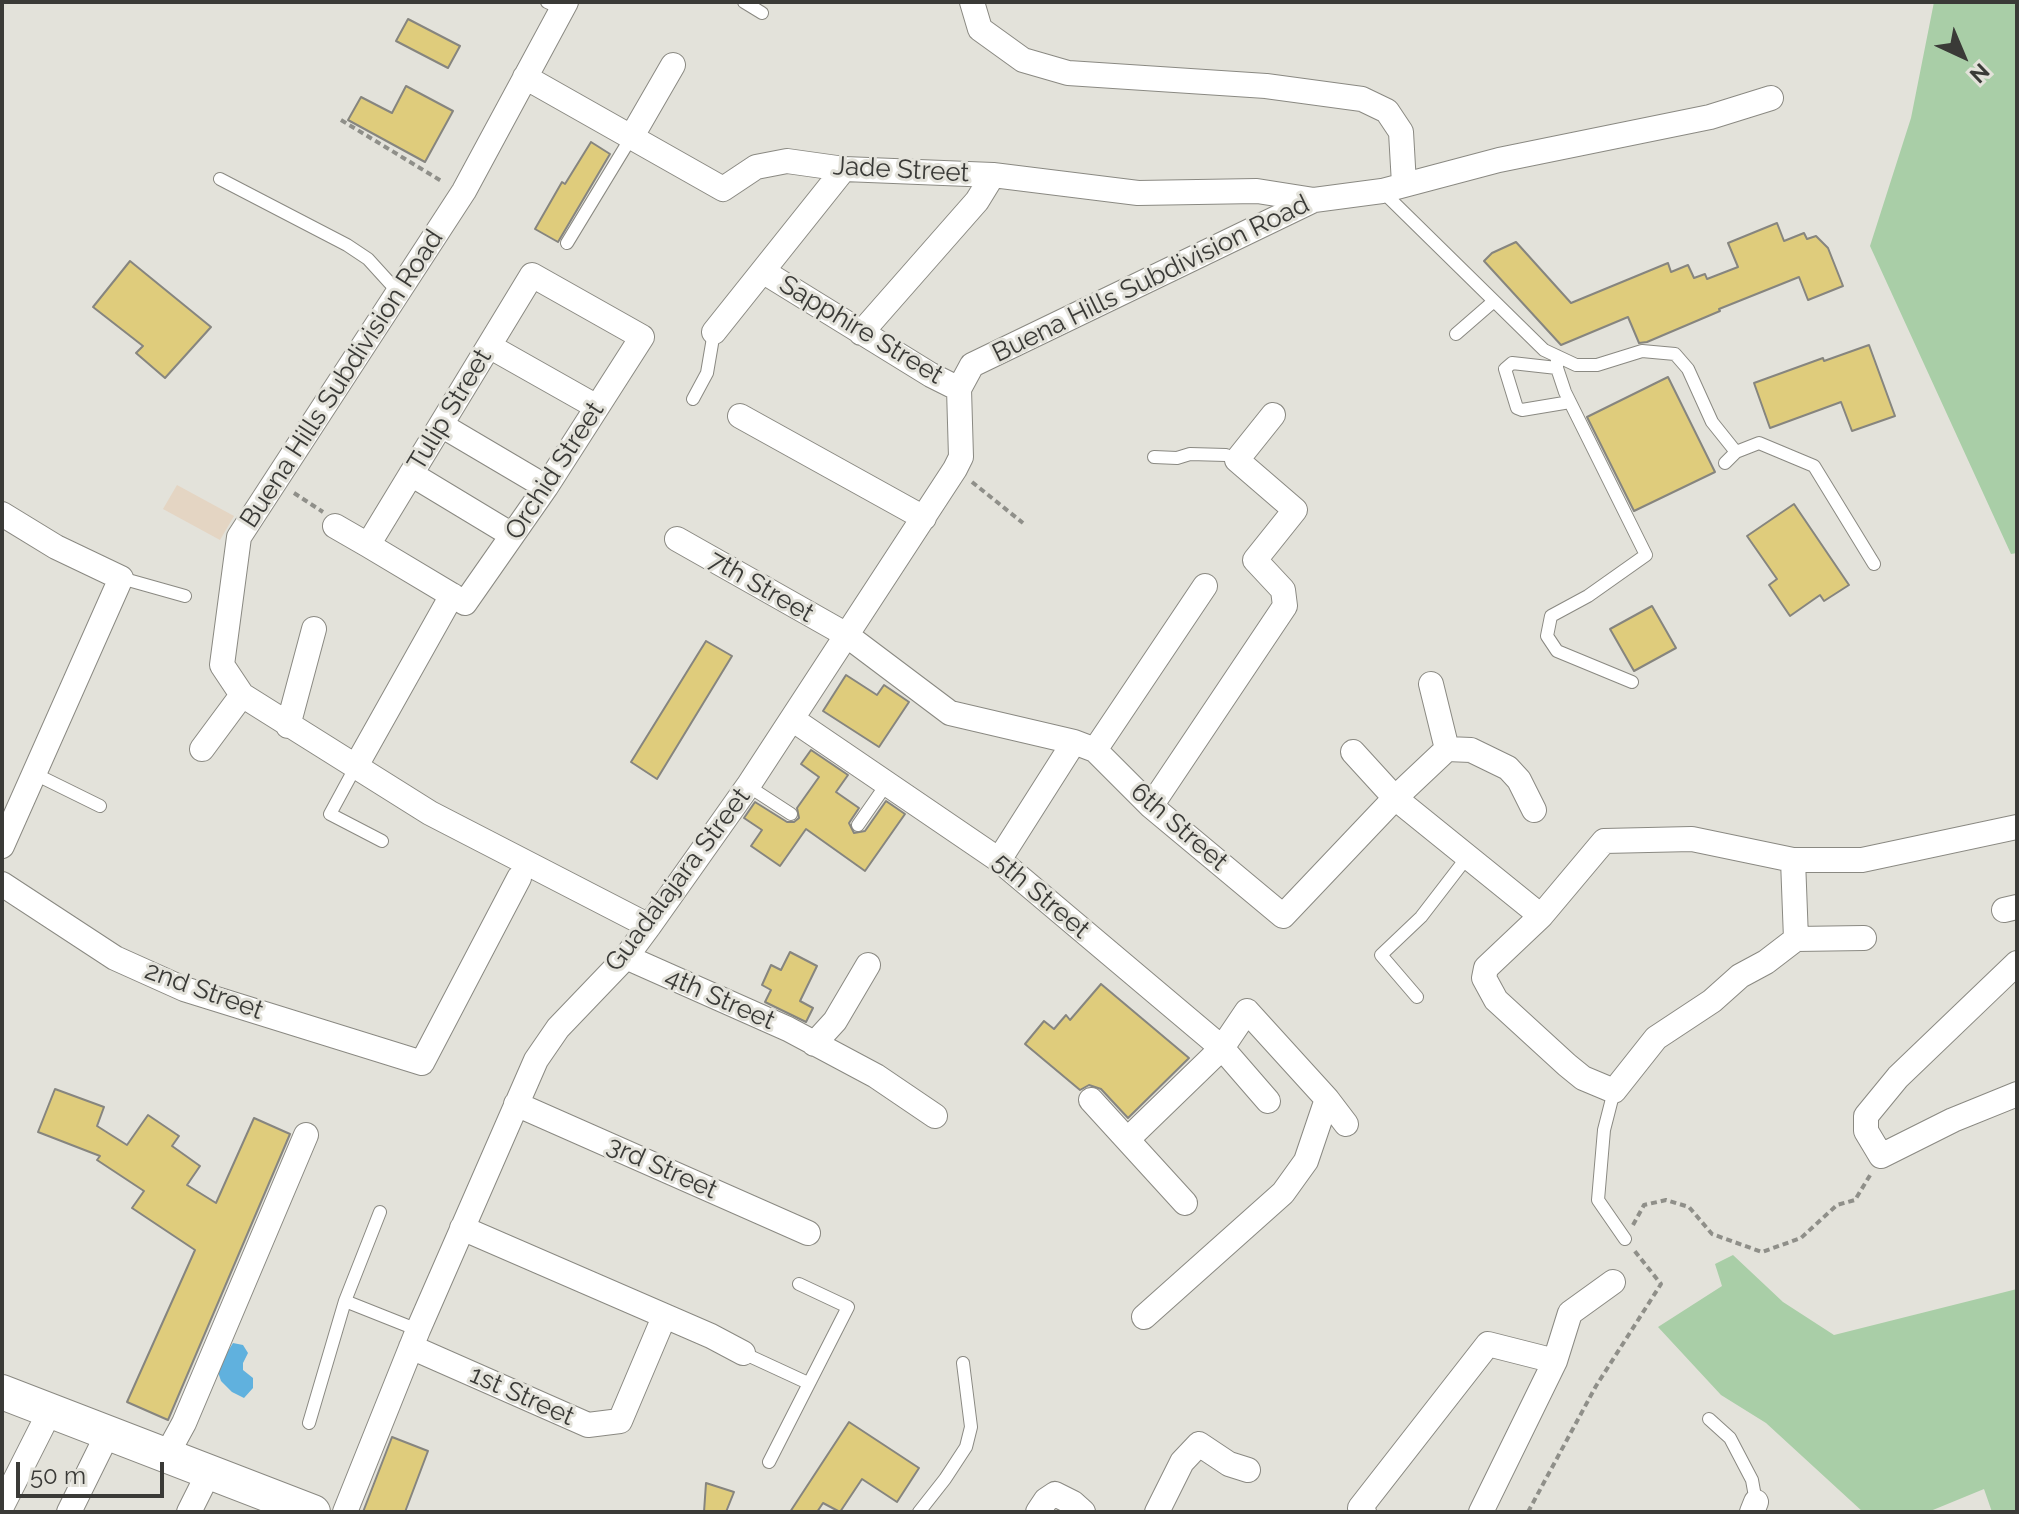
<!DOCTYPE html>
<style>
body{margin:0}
#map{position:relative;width:2019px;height:1514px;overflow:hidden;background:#e3e2da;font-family:Raleway,sans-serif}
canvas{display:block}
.frame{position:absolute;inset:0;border:4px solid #3a3a37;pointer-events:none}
.north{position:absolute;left:1923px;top:16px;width:80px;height:80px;-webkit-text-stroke:6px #e3e2da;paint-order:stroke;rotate:136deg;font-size:22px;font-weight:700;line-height:32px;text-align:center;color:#3a3a37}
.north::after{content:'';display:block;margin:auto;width:28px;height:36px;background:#3a3a37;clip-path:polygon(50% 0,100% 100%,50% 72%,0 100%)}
.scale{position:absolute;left:16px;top:1462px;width:148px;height:36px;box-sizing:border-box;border:4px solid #3a3a37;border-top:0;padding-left:10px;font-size:24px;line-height:28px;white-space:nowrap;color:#3a3a37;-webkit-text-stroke:6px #e3e2da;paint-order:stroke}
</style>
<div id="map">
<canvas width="2019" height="1514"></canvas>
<div class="frame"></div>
<div class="north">N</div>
<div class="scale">50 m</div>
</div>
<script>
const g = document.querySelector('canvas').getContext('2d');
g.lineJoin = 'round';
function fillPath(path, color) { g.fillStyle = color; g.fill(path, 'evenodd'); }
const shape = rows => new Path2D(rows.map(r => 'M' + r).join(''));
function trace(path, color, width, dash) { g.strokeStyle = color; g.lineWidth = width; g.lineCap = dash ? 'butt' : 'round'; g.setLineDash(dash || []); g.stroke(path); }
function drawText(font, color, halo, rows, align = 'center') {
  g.font = font + ' Raleway,sans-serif'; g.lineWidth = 6; g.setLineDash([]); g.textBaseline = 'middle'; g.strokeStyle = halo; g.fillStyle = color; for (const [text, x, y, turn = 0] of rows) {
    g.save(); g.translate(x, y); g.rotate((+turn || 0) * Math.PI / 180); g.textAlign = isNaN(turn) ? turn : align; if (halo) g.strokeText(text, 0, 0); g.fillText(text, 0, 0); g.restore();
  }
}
fillPath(shape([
 [177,485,234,516,220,540,163,509]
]), '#e4d5c3');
fillPath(shape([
 [1934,2,2017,2,2017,553,2011,554,1870,246,1911,118],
 [1733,1255,1783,1302,1834,1335,2017,1289,2017,1512,1992,1512,1984,1489,1928,1512,1863,1512,1766,1423,1721,1395,1658,1327,1722,1286,1715,1264]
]), '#a9cea7');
fillPath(shape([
 [233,1343,243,1345,248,1353,243,1363,243,1370,253,1378,253,1388,244,1398,232,1392,221,1381,217,1369]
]), '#60b1de');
const building = shape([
 [408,19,460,46,448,68,396,41,408,19],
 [406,86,453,111,425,162,348,120,361,97,392,113,406,86],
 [591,142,610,154,558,242,535,229,562,182,565,184,591,142],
 [1777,223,1784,241,1804,233,1807,239,1816,236,1828,248,1843,286,1808,300,1799,277,1719,309,1720,311,1647,342,1639,343,1628,317,1561,345,1484,261,1492,253,1516,242,1571,303,1668,263,1671,272,1688,265,1694,278,1705,274,1707,279,1738,267,1728,243,1777,223],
 [130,261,211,327,165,378,136,353,143,346,93,307,130,261],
 [1869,345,1895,416,1852,431,1841,402,1770,428,1754,383,1823,358,1824,361,1869,345],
 [1668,377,1715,472,1634,511,1587,417,1668,377],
 [1794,504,1849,585,1824,601,1820,595,1790,616,1769,585,1777,579,1747,536,1794,504],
 [1652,606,1676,648,1634,671,1610,629,1652,606],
 [706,641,732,656,657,779,631,762,706,641],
 [846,675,877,695,884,685,909,702,879,747,823,711,846,675],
 [811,750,848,775,836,792,859,808,849,823,854,833,865,831,886,801,905,814,865,871,806,829,780,866,751,846,762,830,744,818,755,802,787,822,794,822,799,818,797,808,819,777,801,764,811,750],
 [790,952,817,966,800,1001,813,1008,806,1022,765,1002,771,990,762,985,771,965,781,970,790,952],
 [1101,984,1189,1058,1128,1118,1101,1089,1089,1085,1080,1090,1025,1044,1044,1021,1054,1029,1066,1015,1070,1020,1101,984],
 [55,1089,104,1107,97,1126,127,1145,148,1115,179,1136,172,1146,200,1166,187,1185,216,1203,254,1118,290,1134,168,1420,127,1402,195,1250,132,1208,144,1191,97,1160,100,1156,38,1132,55,1089],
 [849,1422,919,1468,897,1502,862,1479,840,1512,823,1503,817,1512,790,1512,849,1422],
 [392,1437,428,1451,405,1512,363,1512,392,1437],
 [706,1483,734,1492,726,1512,704,1512,706,1483]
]);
fillPath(building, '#dfcc7c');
trace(building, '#86857f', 2);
const lane = shape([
 [547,2,562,9],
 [744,2,762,13],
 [220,179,347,245,368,259,398,292],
 [1382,191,1544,350,1576,365,1597,365,1642,351,1675,354,1688,369,1712,422,1736,452,1725,463],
 [567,243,632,136],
 [1456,334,1494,301],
 [1557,356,1557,368,1565,392,1646,555,1588,596,1551,616,1547,636,1557,651,1632,682],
 [1557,368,1512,363,1505,369,1517,408,1522,410,1570,402],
 [693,399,707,373,714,332],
 [1736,452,1759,443,1814,466,1874,564],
 [1154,457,1177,458,1190,454,1226,455,1237,460],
 [121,578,185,596],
 [356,766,330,814,382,841],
 [35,774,100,806],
 [748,786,791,814],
 [858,825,888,782],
 [1417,997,1381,955,1421,917,1468,856],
 [1614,1091,1604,1130,1598,1200,1625,1239],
 [345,1301,418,1330],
 [743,1353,808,1383],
 [1709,1419,1730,1438,1752,1480,1756,1502],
 [309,1423,345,1301,380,1212],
 [769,1462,848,1307,799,1284],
 [919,1512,945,1479,966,1447,971,1427,963,1363]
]);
const street = shape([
 [566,2,464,191,239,537,222,665,242,695,430,813,649,926],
 [972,2,980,29,1023,60,1068,73,1266,86,1362,99,1387,111,1401,132,1404,184],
 [525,77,723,189,756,167,787,161,844,169,993,175,1138,193,1257,191,1314,200],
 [632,136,673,65],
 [764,272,931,375,959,389],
 [714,332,844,169],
 [861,333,977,201,993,175],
 [489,346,597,407],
 [959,389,972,365,1314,200,1382,191,1499,160,1710,117,1771,98],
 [740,416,924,518],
 [441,425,546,487],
 [411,474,512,535],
 [2,514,56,547,121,578,2,846],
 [335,526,368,545,465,603,546,487,642,337,532,275,368,545],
 [677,539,845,634,950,713,1074,742,1095,750,1151,806,1283,916,1395,798,1447,749,1471,750,1508,768,1519,780,1534,810],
 [1431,684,1447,749],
 [792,719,999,860,1222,1048,1268,1101],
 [288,726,314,629],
 [202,749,242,695],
 [1095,750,1205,586],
 [1353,752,1395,798,1541,916],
 [356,766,452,595],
 [1151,806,1285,606,1283,590,1255,560,1295,510,1237,460,1273,415],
 [999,860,1074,742],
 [1793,860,1796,939],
 [2,884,115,958,184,989,422,1063,519,878],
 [2004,910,2017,907],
 [1864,938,1796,939,1766,962,1740,976,1712,1001,1656,1038,1614,1091,1583,1078,1567,1065,1496,1000,1484,978,1486,968,1541,916,1604,841,1692,839,1793,860,1862,860,2017,827],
 [626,957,788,1029,876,1076,935,1116],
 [2017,963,1898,1077,1866,1116,1866,1131,1881,1156,1953,1120,2017,1094],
 [814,1044,835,1021,868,965],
 [1091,1100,1185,1203],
 [516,1104,808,1233],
 [1128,1139,1222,1048,1247,1011,1327,1099,1346,1124],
 [462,1228,711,1336,743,1353],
 [1144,1317,1283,1193,1306,1161,1327,1099],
 [411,1347,588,1425,620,1421,664,1317],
 [166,1456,184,1423,306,1135],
 [2,1506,50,1411],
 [69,1512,108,1433],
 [189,1512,209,1472],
 [345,1512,418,1330,536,1060,558,1028,626,957,649,926,748,786,955,469,961,457,959,389],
 [1038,1512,1046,1500,1055,1494,1073,1503,1083,1512],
 [1157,1512,1182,1462,1199,1444,1229,1464,1248,1470],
 [1364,1512,1360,1508,1488,1344,1555,1361],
 [1481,1512,1555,1361,1570,1313,1613,1282],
 [1752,1512,1756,1502]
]);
const secondary = shape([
 [2,1392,313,1512]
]);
trace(lane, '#8a8982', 14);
trace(street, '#8a8982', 26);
trace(secondary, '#8a8982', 36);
trace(shape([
 [341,120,443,182],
 [972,482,1023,523],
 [294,493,323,512],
 [1633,1225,1644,1205,1666,1200,1689,1207,1712,1234,1762,1252,1801,1238,1837,1205,1855,1200,1872,1172],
 [1528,1512,1596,1386,1661,1284,1633,1249]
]), '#8f8f89', 4, [6, 4]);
trace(lane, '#fff', 12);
trace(street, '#fff', 24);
trace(secondary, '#fff', 34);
drawText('26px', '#3a3a37', '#e3e2da', [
 ["Jade Street",901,170,3],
 ["Buena Hills Subdivision Road",1151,279,-26],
 ["Sapphire Street",861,330,31],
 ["Buena Hills Subdivision Road",342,379,-57],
 ["Tulip Street",450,410,-59],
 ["Orchid Street",555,471,-57],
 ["7th Street",761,587,30],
 ["6th Street",1179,827,41],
 ["Guadalajara Street",678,880,-53],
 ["5th Street",1041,896,40],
 ["2nd Street",204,991,20],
 ["4th Street",720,999,24],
 ["3rd Street",662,1168,24],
 ["1st Street",522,1396,24]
]);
</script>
